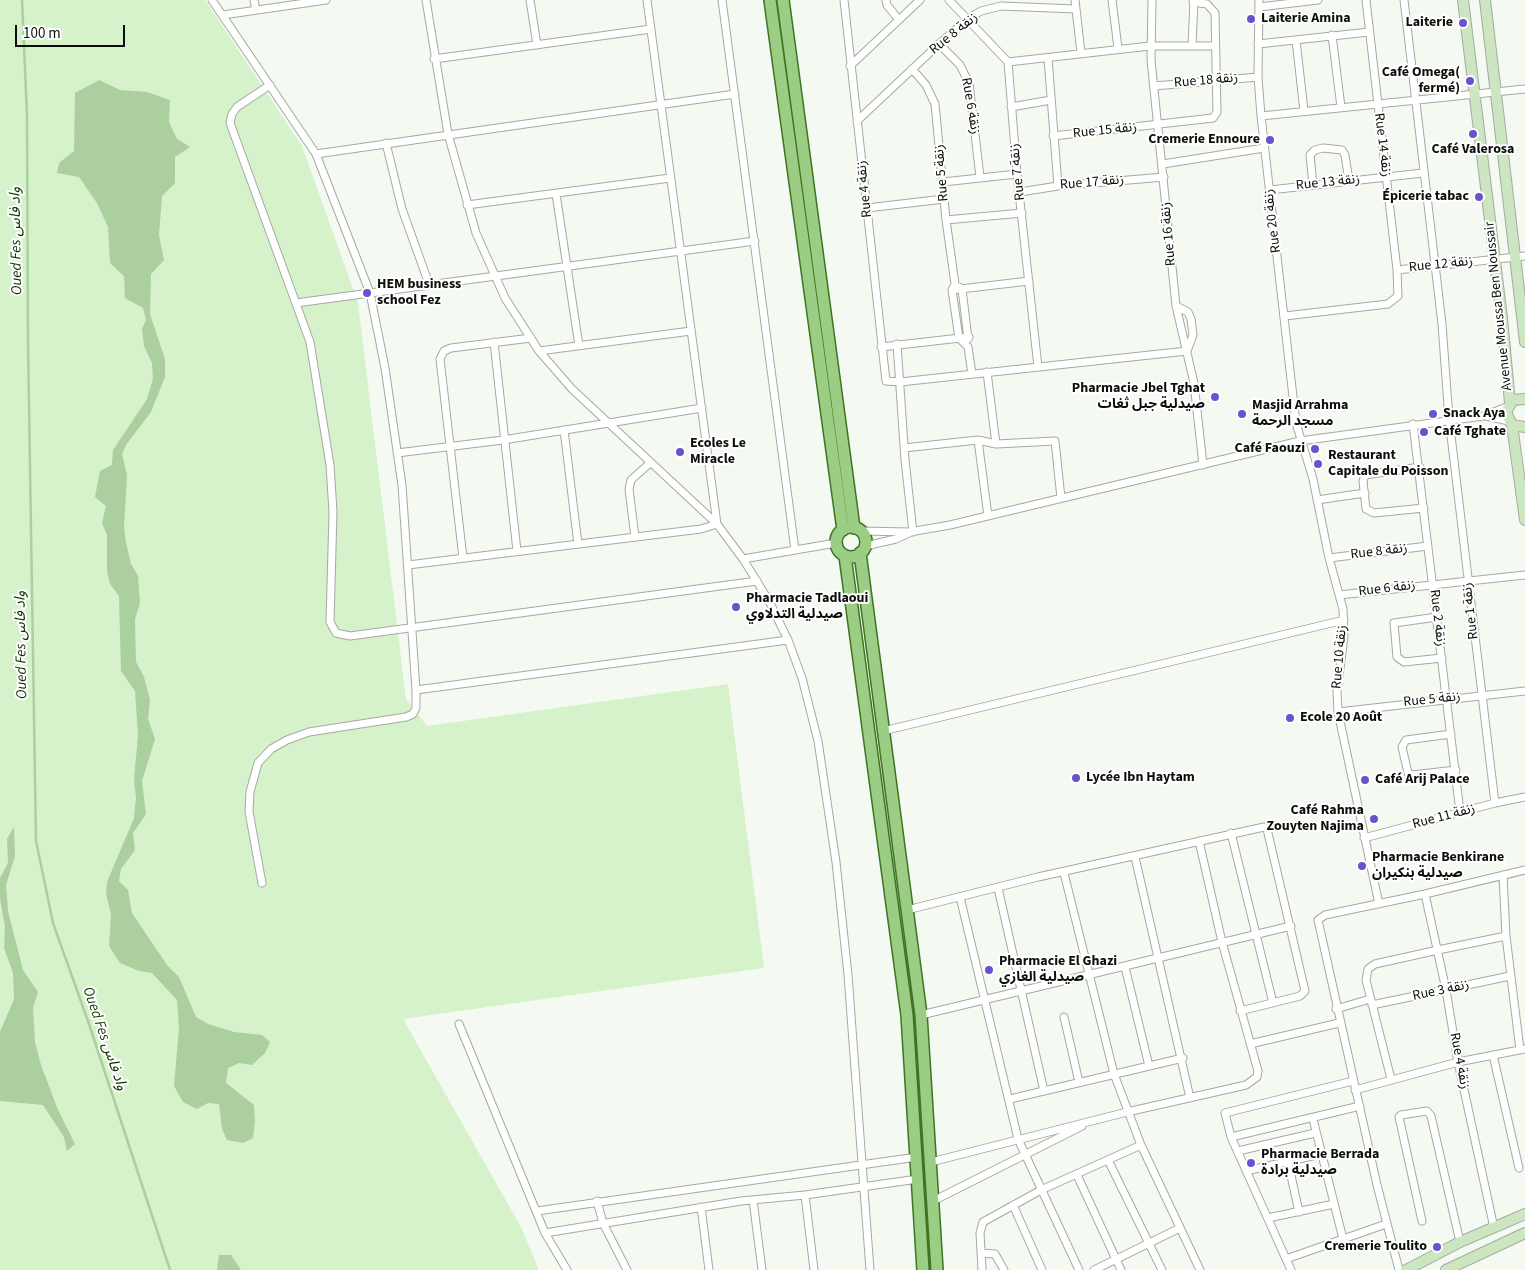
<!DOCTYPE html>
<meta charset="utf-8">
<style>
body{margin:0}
#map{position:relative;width:1525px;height:1270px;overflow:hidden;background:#f4faf2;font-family:"Source Sans 3",sans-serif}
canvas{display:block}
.scale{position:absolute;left:15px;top:25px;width:110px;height:22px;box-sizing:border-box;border:2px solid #0c0e0b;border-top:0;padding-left:6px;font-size:15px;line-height:18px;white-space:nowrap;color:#0c0e0b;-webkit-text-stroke:4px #fff;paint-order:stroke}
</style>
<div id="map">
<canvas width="1525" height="1270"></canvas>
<div class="scale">100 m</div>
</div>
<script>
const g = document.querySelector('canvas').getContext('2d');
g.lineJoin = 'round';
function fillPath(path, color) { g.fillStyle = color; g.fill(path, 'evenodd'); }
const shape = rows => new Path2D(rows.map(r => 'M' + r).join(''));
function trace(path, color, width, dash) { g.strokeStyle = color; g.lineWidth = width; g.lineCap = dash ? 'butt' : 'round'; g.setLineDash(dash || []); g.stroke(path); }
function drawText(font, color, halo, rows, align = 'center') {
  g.font = font + ' "Source Sans 3","Noto Sans Arabic",sans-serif'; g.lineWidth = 4; g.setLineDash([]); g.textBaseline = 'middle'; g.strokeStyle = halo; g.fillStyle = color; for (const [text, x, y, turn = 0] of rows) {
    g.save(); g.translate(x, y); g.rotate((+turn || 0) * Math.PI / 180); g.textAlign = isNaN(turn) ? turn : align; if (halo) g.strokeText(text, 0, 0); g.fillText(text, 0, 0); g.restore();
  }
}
fillPath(shape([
 [0,0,205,0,302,146,358,303,406,699,427,726,728,684,764,968,403,1019,521,1227,539,1270,0,1270]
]), '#d5f2cb');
fillPath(shape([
 [99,80,120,90,147,92,170,100,169,122,177,139,190,147,175,157,175,183,162,196,159,235,164,260,151,274,150,314,165,359,165,377,151,412,126,445,122,454,127,475,124,527,126,543,131,564,138,576,140,603,135,619,136,662,144,677,150,700,148,719,155,739,142,781,146,814,133,833,135,850,121,869,119,881,128,890,132,913,167,965,179,977,196,1017,208,1024,234,1032,262,1035,270,1042,265,1053,252,1065,239,1063,228,1068,226,1083,254,1105,255,1121,253,1138,243,1143,227,1140,222,1129,219,1104,208,1103,197,1109,183,1102,174,1086,179,1028,177,1000,152,973,139,971,120,963,109,946,111,914,106,894,107,882,134,818,136,798,134,780,138,735,135,691,121,671,119,596,110,584,107,572,107,535,102,523,106,506,95,497,100,471,112,465,113,450,147,399,153,379,152,363,144,346,142,329,146,320,143,308,125,298,124,276,110,263,108,227,97,203,79,177,57,173,59,163,74,151,75,93],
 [14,827,15,856,6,885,8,911,23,970,38,992,33,1008,35,1042,41,1065,58,1110,75,1144,67,1151,64,1137,43,1105,0,1101,0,1032,14,999,13,973,4,948,5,927,0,899,0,878,8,863,7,839],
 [219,1255,231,1255,241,1270,217,1270]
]), '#accf9f');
trace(shape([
 [22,0,27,116,28,342,36,841,53,923,89,1024,170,1270]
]), '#accf9f', 2.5);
const street = shape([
 [212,0,316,154,370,293,385,368,402,485,416,690,416,708,413,714,406,717,309,732,287,740,271,749,258,763,250,792,249,812,262,883],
 [254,0,256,10],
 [426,0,448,134,476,233,505,298,539,351,572,389,717,524,743,559,769,601,788,640,802,678,818,741,836,862,848,975,870,1270],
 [530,0,537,45],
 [722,0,795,550],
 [844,0,886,381,900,382,1187,351,1193,335,1191,319,1188,312,1176,306],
 [886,0,887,5,899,20],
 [949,0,1008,62,1017,174,1038,367],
 [1075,0,1081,53],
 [1112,0,1118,48],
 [1152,0,1151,60,1176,306,1194,383,1203,465],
 [1259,0,1258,77,1261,116,1296,423,1313,479,1329,558,1343,609,1344,637,1337,691,1338,712,1379,904],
 [1404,0,1442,324,1449,419,1495,803],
 [1259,7,1318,0],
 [223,15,326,0],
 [1332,35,1341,107],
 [1296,40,1304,111],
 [939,44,960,65,969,83,980,177],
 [1258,44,1369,32],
 [1192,46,1194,0],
 [1048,58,1058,186],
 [434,59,651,29],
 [1008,62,1150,46,1214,46],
 [850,66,920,0],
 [912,69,926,85,935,104,946,220,955,284,952,290],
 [270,85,237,107,232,114,230,123,310,342,330,465,333,512,330,622,336,633,350,636,757,581],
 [1154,86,1258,77],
 [1011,107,1051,100],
 [1261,116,1525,89],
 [857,121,939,44,968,19,981,11,1001,6,1076,9],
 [1053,136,1213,118,1217,112,1215,13,1207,4,1193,2],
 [386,143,402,209,429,284],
 [316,154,735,94],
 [1163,164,1264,148],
 [943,182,1017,174],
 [1313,185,1310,155,1315,150,1323,148,1342,150,1345,155,1349,181],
 [1270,190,1423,173],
 [1020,192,1058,186,1164,177],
 [556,194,579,346],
 [467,205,670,178],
 [867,208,944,199],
 [946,220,1022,213],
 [1397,270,1525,256],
 [959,287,962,289,968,339],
 [952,290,959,338,968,347,972,374],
 [952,290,1029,281],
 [296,303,755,241],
 [1285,316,1388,304,1398,296,1397,270,1366,0],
 [494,342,517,551],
 [897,344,905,460,913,532],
 [881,347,969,337],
 [539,351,691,331],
 [987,372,996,444],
 [1486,416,1509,421],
 [1413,424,1460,812],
 [564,430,578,544],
 [978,440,988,516],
 [904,448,978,440,996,444,1055,441,1061,498],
 [397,453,503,440,702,408],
 [1420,467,1365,475,1363,481,1366,509,1374,513,1424,508],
 [1317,500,1365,493],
 [861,531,910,532,950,525,1300,441,1483,416,1507,407],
 [635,537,629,489,631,480,650,463],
 [865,546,896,539,909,533],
 [463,558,440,359,444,351,451,348,531,338],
 [1329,558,1428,546],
 [743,559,836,543],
 [408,565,701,529,717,524,647,0],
 [1339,595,1525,575],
 [1437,617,1394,623,1397,657,1404,662,1442,658],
 [416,690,788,640],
 [1338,712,1525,691],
 [883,731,1344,620],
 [1451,734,1406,740,1402,747,1408,773,1412,775,1456,770],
 [1231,833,1273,1003],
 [1364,838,1495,803,1525,797],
 [1135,857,1190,1098],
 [1064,873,1114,1074,1141,1145,1200,1270],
 [1503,875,1506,936,1520,1050],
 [998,888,1044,1091],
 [1425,894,1446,990,1458,1062,1494,1228],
 [960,897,1018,1139,1079,1270],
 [907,910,1038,877,1264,827,1267,829,1305,991,1300,996,1240,1011],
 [1125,967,1149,1066],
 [1372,1005,1510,976],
 [1336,1009,1370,999],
 [921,1015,1291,926],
 [1064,1017,1079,1082],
 [459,1024,545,1233,567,1270],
 [1250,1044,1339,1023],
 [1493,1055,1519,1168],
 [1391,1079,1366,980,1368,969,1375,964,1438,950,1506,936],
 [1355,1090,1458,1062,1525,1049],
 [1010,1099,1183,1058],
 [1313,1119,1343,1239],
 [1231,1137,1360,1106],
 [1238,1151,1315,1133],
 [1108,1160,1162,1270],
 [931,1162,1127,1112,1246,1085,1257,1077,1258,1071,1222,942,1199,841],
 [1288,1162,1299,1212],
 [1246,1171,1321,1154],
 [1077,1175,1121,1270],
 [805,1195,814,1270],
 [753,1200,762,1270],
 [597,1201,603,1223,627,1270],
 [933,1201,1082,1126],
 [1013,1205,1042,1270],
 [701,1207,709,1270],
 [537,1211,917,1157],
 [1268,1218,1334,1204],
 [1422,1221,1399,1117,1401,1115,1427,1111,1431,1116,1460,1242],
 [545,1233,741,1201,805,1195,918,1179],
 [981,1253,995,1254,1004,1270],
 [1286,1259,1386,1224],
 [982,1270,980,1233,983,1222,1041,1190,1141,1145],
 [1094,1270,1180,1228],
 [1291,1270,1231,1137,1225,1113,1353,1081],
 [1399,1270,1377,1185,1318,920,1325,915,1425,894,1525,870]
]);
const secondary = shape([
 [1463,0,1502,318,1510,403],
 [1485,0,1525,342],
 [1525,399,1513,400,1506,412,1512,425,1525,427],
 [1512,425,1525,520],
 [1406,1270,1460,1242,1525,1214],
 [1446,1270,1525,1233]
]);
const primary = shape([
 [770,0,843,530],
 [783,0,854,528],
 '836 542a15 15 0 1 1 30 0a15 15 0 1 1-30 0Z',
 [860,553,921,1015,937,1270],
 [845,556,907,1015,923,1270]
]);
trace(street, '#a4aaa2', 9);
trace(secondary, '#a4aaa2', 12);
trace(primary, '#3e7524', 14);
trace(street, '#fff', 7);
trace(secondary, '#cde6c2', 10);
trace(primary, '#9bcd84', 11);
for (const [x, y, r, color] of [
 [1251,19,5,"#6a52cc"],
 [1463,23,5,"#6a52cc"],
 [1470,81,5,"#6a52cc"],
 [1473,134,5,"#6a52cc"],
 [1270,140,5,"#6a52cc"],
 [1479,197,5,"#6a52cc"],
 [367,293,5,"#6a52cc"],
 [1215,397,5,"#6a52cc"],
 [1242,414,5,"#6a52cc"],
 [1433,414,5,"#6a52cc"],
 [1424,432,5,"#6a52cc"],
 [1315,449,5,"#6a52cc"],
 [680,452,5,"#6a52cc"],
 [1318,464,5,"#6a52cc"],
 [736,607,5,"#6a52cc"],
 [1290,718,5,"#6a52cc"],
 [1076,778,5,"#6a52cc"],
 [1365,780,5,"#6a52cc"],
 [1374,819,5,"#6a52cc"],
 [1362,866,5,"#6a52cc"],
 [989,970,5,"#6a52cc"],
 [1251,1163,5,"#6a52cc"],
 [1437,1247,5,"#6a52cc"]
]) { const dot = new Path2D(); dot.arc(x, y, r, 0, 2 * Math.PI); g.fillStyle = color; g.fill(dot); trace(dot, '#fff', 2); }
drawText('bold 14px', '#0c0e0b', '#fff', [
 ["Laiterie Amina",1261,19],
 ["Laiterie",1453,23,"right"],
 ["Café Omega(",1460,73,"right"],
 ["fermé)",1460,89,"right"],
 ["Cremerie Ennoure",1260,140,"right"],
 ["Café Valerosa",1473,150,"center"],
 ["Épicerie tabac",1469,197,"right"],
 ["HEM business",377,285],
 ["school Fez",377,301],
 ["Pharmacie Jbel Tghat",1205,389,"right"],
 ["صيدلية جبل ثغات",1205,405,"right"],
 ["Masjid Arrahma",1252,406],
 ["مسجد الرحمة",1252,422],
 ["Snack Aya",1443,414],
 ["Café Tghate",1434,432],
 ["Ecoles Le",690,444],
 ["Miracle",690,460],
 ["Café Faouzi",1305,449,"right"],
 ["Restaurant",1328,456],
 ["Capitale du Poisson",1328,472],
 ["Pharmacie Tadlaoui",746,599],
 ["صيدلية التدلاوي",746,615],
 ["Ecole 20 Août",1300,718],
 ["Lycée Ibn Haytam",1086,778],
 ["Café Arij Palace",1375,780],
 ["Café Rahma",1364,811,"right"],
 ["Zouyten Najima",1364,827,"right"],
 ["Pharmacie Benkirane",1372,858],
 ["صيدلية بنكيران",1372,874],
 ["Pharmacie El Ghazi",999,962],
 ["صيدلية الغازي",999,978],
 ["Pharmacie Berrada",1261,1155],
 ["صيدلية برادة",1261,1171],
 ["Cremerie Toulito",1427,1247,"right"]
], 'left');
drawText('14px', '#0c0e0b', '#fff', [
 ["Rue 8 زنقة",954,34,-39],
 ["Rue 18 زنقة",1206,81,-5],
 ["Rue 6 زنقة",970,106,80],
 ["Rue 15 زنقة",1105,131,-6],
 ["Rue 14 زنقة",1382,145,83],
 ["Rue 7 زنقة",1018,172,-96],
 ["Rue 5 زنقة",942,173,-95],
 ["Rue 17 زنقة",1092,183,-5],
 ["Rue 13 زنقة",1328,183,-6],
 ["Rue 4 زنقة",865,189,-96],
 ["Rue 20 زنقة",1273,221,-97],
 ["Rue 16 زنقة",1169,234,-95],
 ["Rue 12 زنقة",1441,265,-6],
 ["Avenue Moussa Ben Noussair",1499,306,-96],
 ["Rue 8 زنقة",1379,552,-7],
 ["Rue 6 زنقة",1387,589,-7],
 ["Rue 1 زنقة",1471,611,-97],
 ["Rue 2 زنقة",1437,618,83],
 ["Rue 10 زنقة",1340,657,-85],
 ["Rue 5 زنقة",1432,700,-6],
 ["Rue 11 زنقة",1444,817,-15],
 ["Rue 3 زنقة",1441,991,-12],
 ["Rue 4 زنقة",1459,1061,79]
]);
drawText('italic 15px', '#113301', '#fff', [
 ["Oued Fes واد فاس",17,241,-91],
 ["Oued Fes واد فاس",22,645,-91],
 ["Oued Fes واد فاس",104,1039,71]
]);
</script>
